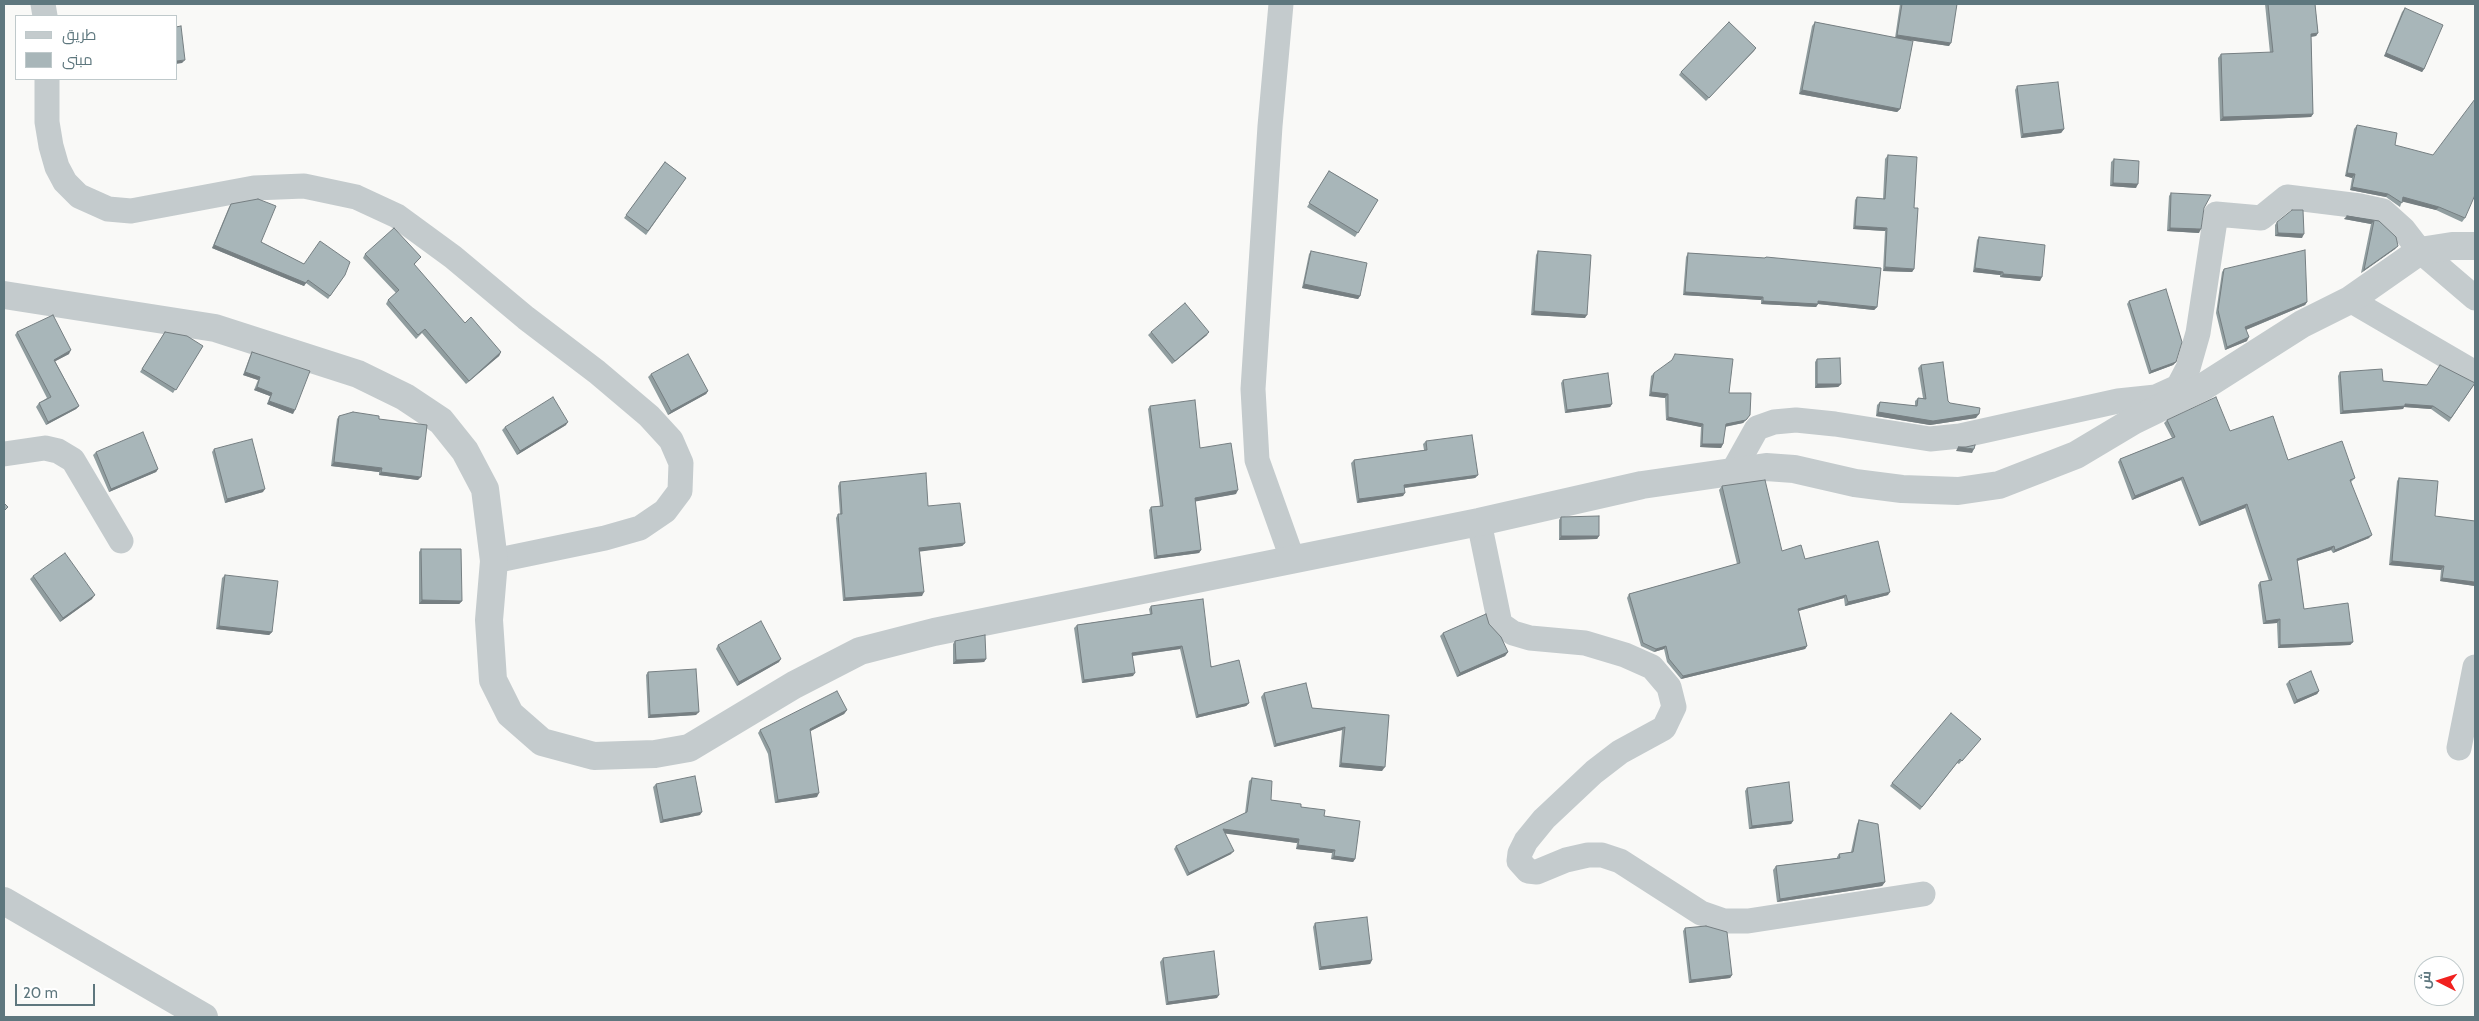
<!DOCTYPE html>
<meta charset="utf-8">
<style>
body{margin:0}
#map{position:relative;width:2479px;height:1021px;overflow:hidden;background:#f9f9f7;font-family:Cabin,Cairo,sans-serif}
canvas{display:block}
.frame{position:absolute;inset:0;border:5px solid #5e777e;pointer-events:none}
.legend{position:absolute;left:15px;top:15px;width:162px;height:65px;box-sizing:border-box;background:#fff;border:1px solid #bfc9cb;margin:0;padding:6px 9px;list-style:none;font-size:15px;color:#5e777e}
.legend li{display:flex;align-items:center;gap:10px;height:25px}
.legend b{width:25px;border:1px solid #bfc9cb}
.north{position:absolute;left:2414px;top:956px;width:50px;height:50px;box-sizing:border-box;background:#fff;border:1px solid #bfc9cb;border-radius:50%;rotate:275deg;font-size:14px;font-weight:700;line-height:20px;text-align:center;color:#5e777e}
.north::after{content:'';display:block;margin:auto;width:18px;height:22px;background:#f1211f;clip-path:polygon(50% 0,100% 100%,50% 72%,0 100%)}
.scale{position:absolute;left:15px;top:984px;width:80px;height:22px;box-sizing:border-box;border:2px solid #5e777e;border-top:0;padding-left:6px;font-size:15px;line-height:18px;white-space:nowrap;color:#5e777e;-webkit-text-stroke:4px #fff;paint-order:stroke}
</style>
<div id="map">
<canvas width="2479" height="1021"></canvas>
<div class="frame"></div>
<ul class="legend">
<li><b style="height:6px;background:#c4cbcd"></b>طريق</li>
<li><b style="height:14px;background:#a8b6b9"></b>مبنى</li>
</ul>
<div class="north">ش</div>
<div class="scale">20 m</div>
</div>
<script>
const g = document.querySelector('canvas').getContext('2d');
g.lineJoin = 'round';
const shape = rows => new Path2D(rows.map(r => 'M' + r).join(''));
function trace(path, color, width, dash) { g.strokeStyle = color; g.lineWidth = width; g.lineCap = dash ? 'butt' : 'round'; g.setLineDash(dash || []); g.stroke(path); }
function fillPath(path, color) { g.fillStyle = color; g.fill(path, 'evenodd'); }
trace(shape([
 [43,4,45,16],
 [1281,4,1270,126,1253,389,1257,460,1292,558],
 [47,79,47,122,51,146,57,167,65,182,79,196,108,209,131,211,254,188,304,186,356,197,397,216,453,257,526,318,597,372,649,416,671,440,681,463,680,491,665,511,640,528,605,538,494,561],
 [2350,300,2475,373],
 [4,454,45,448,58,451,73,460,121,541],
 [1733,471,1757,428,1774,422,1796,420,1835,424,1930,439,1960,436,2118,401,2156,397,2178,387,2188,368,2198,333,2216,214,2261,218,2287,197,2360,206,2383,211,2403,229,2420,251,2475,298],
 [1479,522,1500,624,1513,633,1530,638,1585,643,1625,655,1652,667,1669,687,1674,707,1664,728,1620,752,1594,772,1544,819,1526,841,1520,853,1519,861,1528,871,1537,872,1566,860,1588,855,1602,855,1620,861,1701,913,1724,921,1748,921,1923,894],
 [2459,748,2475,667]
]), '#c4cbcd', 25);
trace(shape([
 [4,295,215,328,358,374,405,397,441,421,465,451,485,489,494,561,489,620,493,680,510,714,542,742,594,756,655,754,689,748,794,685,860,651,934,632,1479,522,1642,485,1766,467,1794,469,1855,483,1902,489,1958,491,1999,485,2076,455,2133,421,2203,387,2302,324,2350,300,2420,251,2452,246,2475,246],
 [4,901,204,1017]
]), '#c4cbcd', 28);
fillPath(shape([
 [1900,4,1957,4,1949,46,1909,40,1900,109,1897,112,1799,94,1812,26,1815,22,1895,38],
 [2265,4,2315,4,2318,33,2316,36,2311,37,2313,114,2311,117,2220,121,2218,58,2221,54,2270,53],
 [2405,8,2424,69,2422,72,2384,56,2402,12],
 [1756,48,1706,101,1679,75,1681,72],
 [2017,86,2064,129,2061,133,2021,138,2015,90],
 [2357,125,2395,145,2465,218,2462,222,2436,210,2402,201,2400,207,2386,197,2350,190,2352,178,2345,176,2354,129],
 [1888,155,1914,208,1914,269,1912,272,1883,271,1885,231,1853,229,1855,200,1857,197,1883,199,1885,159],
 [2114,159,2136,188,2110,186,2111,162],
 [665,162,686,178,646,235,624,218],
 [1329,171,1378,200,1355,237,1307,207],
 [2171,193,2199,233,2167,231,2169,196],
 [231,204,261,242,304,264,345,275,328,299,306,283,304,286,212,248,229,207],
 [2347,216,2379,221,2395,249,2361,273,2371,224,2344,219],
 [2277,222,2302,238,2275,236,2275,225],
 [1979,237,2040,281,2000,277,2000,275,1973,272,1977,240],
 [1311,251,1360,296,1358,299,1302,288,1309,254],
 [1538,251,1585,318,1531,315,1536,255],
 [1688,253,1764,258,1766,257,1877,307,1874,310,1818,304,1816,307,1761,304,1761,300,1683,295,1686,257],
 [365,254,421,257,414,265,465,323,501,352,499,356,466,384,422,333,416,339,386,304,388,300,396,293,363,258],
 [2224,269,2307,302,2305,305,2246,330,2247,341,2225,350,2216,313,2222,272],
 [2129,301,2176,362,2173,365,2149,374,2127,304],
 [17,332,69,354,55,361,79,406,76,409,46,425,36,407,39,403,47,398,15,335],
 [165,332,203,346,173,393,140,372],
 [1151,332,1207,335,1172,364,1148,335],
 [252,352,293,414,267,404,270,396,254,390,258,380,243,375,250,356],
 [1817,359,1841,384,1838,387,1815,388,1815,362],
 [1921,365,1950,403,1976,418,1930,425,1876,416,1877,405,1880,402,1915,406,1915,401,1918,398,1923,398,1918,368],
 [2340,372,2383,381,2427,385,2475,383,2449,422,2431,409,2404,407,2403,409,2340,414,2338,376],
 [1654,373,1729,393,1748,418,1743,423,1725,427,1723,444,1721,448,1700,447,1701,427,1666,420,1665,398,1649,396,1651,376],
 [651,374,708,391,706,394,668,415,648,377],
 [1563,380,1612,404,1610,407,1565,413,1561,383],
 [1150,406,1200,448,1236,494,1195,501,1201,550,1199,553,1154,559,1149,510,1151,507,1160,506,1148,409],
 [339,416,379,419,418,480,379,475,379,472,331,466,337,419],
 [2167,420,2230,431,2288,460,2355,478,2351,482,2369,538,2333,553,2331,550,2297,561,2304,609,2353,642,2350,645,2278,648,2277,623,2263,624,2258,585,2260,582,2269,581,2245,508,2199,526,2181,480,2132,500,2118,462,2120,459,2172,438,2164,423],
 [566,425,517,455,502,430,505,427],
 [1426,441,1478,475,1475,478,1405,488,1403,496,1357,503,1351,463,1354,460,1424,450,1423,444],
 [214,449,263,492,225,503,212,452],
 [96,452,158,469,156,472,109,492,93,455],
 [2399,478,2475,586,2440,581,2441,570,2389,565,2397,481],
 [840,482,928,506,965,543,962,546,920,551,922,596,843,601,836,518,838,514,840,514,838,486],
 [1722,486,1782,551,1805,559,1888,595,1845,606,1844,598,1798,611,1807,646,1805,649,1681,679,1667,662,1664,649,1654,652,1641,646,1627,598,1629,594,1737,564,1719,490],
 [1561,517,1599,536,1597,539,1559,540,1559,520],
 [421,549,462,601,459,604,419,604,419,552],
 [225,575,272,632,269,635,216,629,222,578],
 [33,576,92,599,60,622,30,579],
 [1151,606,1249,703,1246,706,1196,718,1180,649,1133,656,1133,676,1082,683,1074,628,1077,625,1150,614,1149,609],
 [1489,624,1508,652,1505,656,1457,677,1440,636,1443,633],
 [955,641,986,659,984,662,953,664,953,644],
 [718,645,779,662,737,686,716,649],
 [648,672,696,715,648,718,646,675],
 [2289,681,2319,691,2317,694,2294,704,2286,684],
 [1264,693,1312,708,1389,715,1382,771,1339,767,1342,730,1274,747,1261,697],
 [847,710,844,714,810,731,817,797,775,803,768,754,758,733,760,730],
 [1981,739,1959,764,1957,763,1920,810,1890,786,1892,783],
 [1252,778,1271,800,1301,807,1324,816,1355,859,1353,862,1331,859,1332,853,1296,849,1297,843,1225,833,1231,854,1187,876,1174,849,1176,846,1245,813,1249,781],
 [656,784,700,815,660,823,653,787],
 [1747,788,1793,821,1791,824,1749,829,1745,791],
 [1859,820,1885,882,1882,886,1777,902,1773,870,1776,866,1837,858,1837,857,1839,854,1851,852,1857,824],
 [1315,923,1372,960,1370,964,1319,970,1313,927],
 [1685,928,1732,975,1730,978,1689,983,1683,931],
 [1163,958,1217,998,1166,1005,1160,962]
]), '#909d9f');
fillPath(shape([
 [2318,33,2316,36,2308,37,2311,34],
 [1897,35,1951,43,1949,46,1895,38],
 [1756,48,1754,51,1706,101,1709,98],
 [2386,53,2424,69,2422,72,2384,56],
 [185,60,182,63,176,64,176,61],
 [1802,90,1900,109,1897,112,1799,94],
 [2313,114,2311,117,2220,121,2223,117],
 [2064,129,2061,133,2021,138,2023,134],
 [2347,173,2355,174,2352,178,2345,176],
 [2113,183,2138,184,2136,188,2110,186],
 [2352,187,2388,194,2386,197,2350,190],
 [2403,197,2439,207,2436,210,2400,201],
 [2347,216,2374,221,2371,224,2344,219],
 [1855,226,1887,228,1885,231,1853,229],
 [2170,228,2201,229,2199,233,2167,231],
 [2278,233,2304,234,2302,238,2275,236],
 [214,245,306,283,304,286,212,248],
 [2398,246,2395,249,2361,273,2364,270],
 [1885,267,1914,269,1912,272,1883,271],
 [1975,268,2003,272,2000,275,1973,272],
 [2003,274,2042,277,2040,281,2000,277],
 [1304,284,1360,296,1358,299,1302,288],
 [1685,292,1763,297,1761,300,1683,295],
 [1763,301,1818,301,1877,307,1874,310,1818,304,1816,307,1761,304],
 [2307,302,2305,305,2243,331,2245,327],
 [1534,311,1587,315,1585,318,1531,315],
 [1209,332,1207,335,1172,364,1175,361],
 [2249,337,2247,341,2225,350,2227,347],
 [71,350,69,354,52,363,54,360],
 [501,352,499,356,466,384,469,381],
 [2176,362,2173,365,2149,374,2151,371],
 [245,372,260,377,258,380,243,375],
 [1817,384,1841,384,1838,387,1815,388],
 [257,387,272,393,270,396,254,390],
 [708,391,706,394,668,415,671,411],
 [1651,392,1668,394,1665,398,1649,396],
 [269,401,295,410,293,414,267,404],
 [1612,404,1610,407,1565,413,1567,410],
 [2405,404,2433,406,2431,409,2404,407,2403,409,2340,414,2343,411],
 [79,406,76,409,46,425,48,422],
 [1878,412,1979,414,1976,418,1930,425,1876,416],
 [1750,415,1743,423,1723,427,1726,424],
 [1668,417,1703,424,1701,427,1666,420],
 [568,422,566,425,517,455,520,451],
 [1702,444,1723,444,1721,448,1700,447],
 [1958,447,1974,449,1972,453,1956,451],
 [334,462,382,468,379,472,331,466],
 [158,469,156,472,109,492,111,489],
 [381,472,421,477,418,480,379,475],
 [1478,475,1475,478,1402,488,1404,485],
 [2183,477,2181,480,2132,500,2135,496],
 [265,489,263,492,225,503,227,499],
 [1238,490,1236,494,1193,502,1195,498],
 [1405,493,1403,496,1357,503,1359,499],
 [2247,504,2245,508,2199,526,2201,522],
 [2372,535,2369,538,2333,553,2335,550],
 [1561,536,1599,536,1597,539,1559,540],
 [965,543,962,546,917,552,919,548],
 [2334,546,2331,550,2294,562,2297,559],
 [1201,550,1199,553,1154,559,1157,556],
 [2392,561,2444,566,2441,570,2389,565],
 [2442,578,2475,582,2475,586,2440,581],
 [924,592,922,596,843,601,845,598],
 [1890,592,1888,595,1845,606,1848,602],
 [95,595,92,599,60,622,63,618],
 [1846,595,1844,598,1795,612,1798,609],
 [422,600,462,601,459,604,419,604],
 [2280,619,2277,623,2263,624,2266,621],
 [219,626,272,632,269,635,216,629],
 [2353,642,2350,645,2278,648,2280,645],
 [1182,646,1180,649,1130,656,1132,653],
 [1666,646,1664,649,1654,652,1656,649],
 [1807,646,1805,649,1681,679,1683,676],
 [1508,652,1505,656,1457,677,1460,673],
 [781,659,779,662,737,686,739,682],
 [986,659,984,662,953,664,956,660],
 [1135,673,1133,676,1082,683,1084,680],
 [2319,691,2317,694,2294,704,2297,700],
 [1249,703,1246,706,1196,718,1198,715],
 [847,710,844,714,807,733,810,729],
 [699,712,696,715,648,718,650,715],
 [1345,727,1342,730,1274,747,1276,744],
 [1341,763,1385,767,1382,771,1339,767],
 [819,793,817,797,775,803,778,800],
 [702,812,700,815,660,823,663,820],
 [1793,821,1791,824,1749,829,1752,826],
 [1223,829,1299,839,1297,843,1221,833],
 [1298,845,1335,850,1332,853,1296,849],
 [1234,851,1231,854,1187,876,1189,873],
 [1334,856,1355,859,1353,862,1331,859],
 [1885,882,1882,886,1777,902,1780,899],
 [1372,960,1370,964,1319,970,1321,967],
 [1732,975,1730,978,1689,983,1691,980],
 [1219,995,1217,998,1166,1005,1168,1002]
]), '#767f82');
const building = shape([
 [1902,4,1957,4,1951,43,1897,35,1902,4],
 [2268,4,2315,4,2318,33,2311,34,2313,114,2223,117,2221,54,2273,52,2268,4],
 [2405,8,2443,25,2424,69,2386,53,2405,8],
 [1729,22,1756,48,1709,98,1681,72,1729,22],
 [1815,22,1913,41,1900,109,1802,90,1815,22],
 [181,26,185,60,176,61,176,27,181,26],
 [2058,82,2064,129,2023,134,2017,86,2058,82],
 [2475,99,2475,195,2465,218,2439,207,2403,197,2402,203,2388,194,2352,187,2355,174,2347,173,2357,125,2397,133,2395,145,2433,155,2475,99],
 [1888,155,1917,157,1914,208,1918,208,1914,269,1885,267,1887,228,1855,226,1857,197,1885,199,1888,155],
 [2114,159,2139,161,2138,184,2113,183,2114,159],
 [665,162,686,178,648,231,626,215,665,162],
 [1329,171,1378,200,1358,233,1309,203,1329,171],
 [2171,193,2211,195,2204,208,2201,229,2170,228,2171,193],
 [258,199,276,206,261,242,304,264,320,241,350,262,345,275,330,296,308,280,306,283,214,245,231,204,258,199],
 [2292,210,2303,210,2304,234,2278,233,2277,222,2292,210],
 [2347,216,2379,221,2396,237,2398,246,2364,270,2374,221,2347,216],
 [394,228,421,257,414,264,465,323,471,317,501,352,469,381,425,329,418,335,388,300,399,290,365,254,394,228],
 [1979,237,2045,245,2042,277,2003,274,2003,272,1975,268,1979,237],
 [2305,250,2307,302,2245,327,2249,337,2227,347,2218,310,2224,269,2305,250],
 [1311,251,1367,263,1360,296,1304,284,1311,251],
 [1538,251,1591,255,1587,315,1534,311,1538,251],
 [1688,253,1765,258,1766,257,1881,268,1877,307,1818,301,1818,304,1763,301,1763,297,1685,292,1688,253],
 [2166,289,2182,342,2176,362,2151,371,2129,301,2166,289],
 [1185,303,1209,332,1175,361,1151,332,1185,303],
 [53,315,71,350,54,360,79,406,48,422,39,403,51,397,17,332,53,315],
 [165,332,187,336,203,346,176,390,142,369,165,332],
 [252,352,310,371,295,410,269,401,272,393,257,387,260,377,245,372,252,352],
 [688,354,708,391,671,411,651,374,688,354],
 [1675,354,1733,359,1729,393,1751,393,1750,415,1746,420,1726,424,1723,444,1702,444,1703,424,1668,417,1668,394,1651,392,1654,373,1672,360,1675,354],
 [1840,358,1841,384,1817,384,1817,359,1840,358],
 [1943,362,1948,401,1950,403,1980,408,1979,414,1933,421,1878,412,1880,402,1917,406,1918,398,1926,399,1921,365,1943,362],
 [2440,365,2475,383,2451,418,2433,406,2405,404,2405,406,2343,411,2340,372,2382,369,2383,381,2427,385,2440,365],
 [1608,373,1612,404,1567,410,1563,380,1608,373],
 [553,397,568,422,520,451,505,427,553,397],
 [2216,397,2230,431,2273,416,2288,460,2342,441,2355,478,2350,480,2372,535,2335,550,2334,546,2297,559,2304,609,2348,603,2353,642,2280,645,2280,619,2266,621,2260,582,2272,580,2247,504,2201,522,2183,477,2135,496,2120,459,2175,437,2167,420,2216,397],
 [1195,400,1200,448,1231,443,1238,490,1195,498,1201,550,1157,556,1151,507,1163,506,1150,406,1195,400],
 [353,412,379,416,379,419,427,425,421,477,381,472,382,468,334,462,339,416,353,412],
 [143,432,158,469,111,489,96,452,143,432],
 [1472,435,1478,475,1404,485,1405,493,1359,499,1354,460,1427,450,1426,441,1472,435],
 [252,439,265,489,227,499,214,449,252,439],
 [1975,445,1974,449,1958,447,1966,447,1975,445],
 [926,473,928,506,960,503,965,543,919,548,924,592,845,598,838,514,842,514,840,482,926,473],
 [2399,478,2438,481,2435,516,2475,521,2475,582,2442,578,2444,566,2392,561,2399,478],
 [1765,480,1782,551,1801,545,1805,559,1878,541,1890,592,1848,602,1846,595,1798,609,1807,646,1683,676,1669,659,1666,646,1656,649,1643,643,1629,594,1740,563,1722,486,1765,480],
 [4,503,8,507,4,511,4,503],
 [1599,516,1599,536,1561,536,1561,517,1599,516],
 [421,549,461,549,462,601,422,600,421,549],
 [65,553,95,595,63,618,33,576,65,553],
 [225,575,278,581,272,632,219,626,225,575],
 [1203,599,1211,667,1239,660,1249,703,1198,715,1182,646,1132,653,1135,673,1084,680,1077,625,1152,614,1151,606,1203,599],
 [1486,614,1489,624,1501,637,1508,652,1460,673,1443,633,1486,614],
 [761,621,781,659,739,682,718,645,761,621],
 [985,635,986,659,956,660,955,641,985,635],
 [696,669,699,712,650,715,648,672,696,669],
 [2311,671,2319,691,2297,700,2289,681,2311,671],
 [1306,683,1312,708,1389,715,1385,767,1341,763,1345,727,1276,744,1264,693,1306,683],
 [837,691,847,710,810,729,819,793,778,800,770,750,760,730,837,691],
 [1951,713,1981,739,1962,761,1960,759,1922,807,1892,783,1951,713],
 [695,776,702,812,663,820,656,784,695,776],
 [1252,778,1272,781,1271,800,1301,804,1301,807,1325,810,1324,816,1360,821,1355,859,1334,856,1335,850,1298,845,1299,839,1223,829,1234,851,1189,873,1176,846,1247,812,1252,778],
 [1789,782,1793,821,1752,826,1747,788,1789,782],
 [1859,820,1878,824,1885,882,1780,899,1776,866,1840,858,1839,854,1853,852,1859,820],
 [1367,917,1372,960,1321,967,1315,923,1367,917],
 [1706,926,1727,932,1732,975,1691,980,1685,928,1706,926],
 [1214,951,1219,995,1168,1002,1163,958,1214,951]
]);
fillPath(building, '#a8b6b9');
trace(building, '#767f82', 1);
</script>
